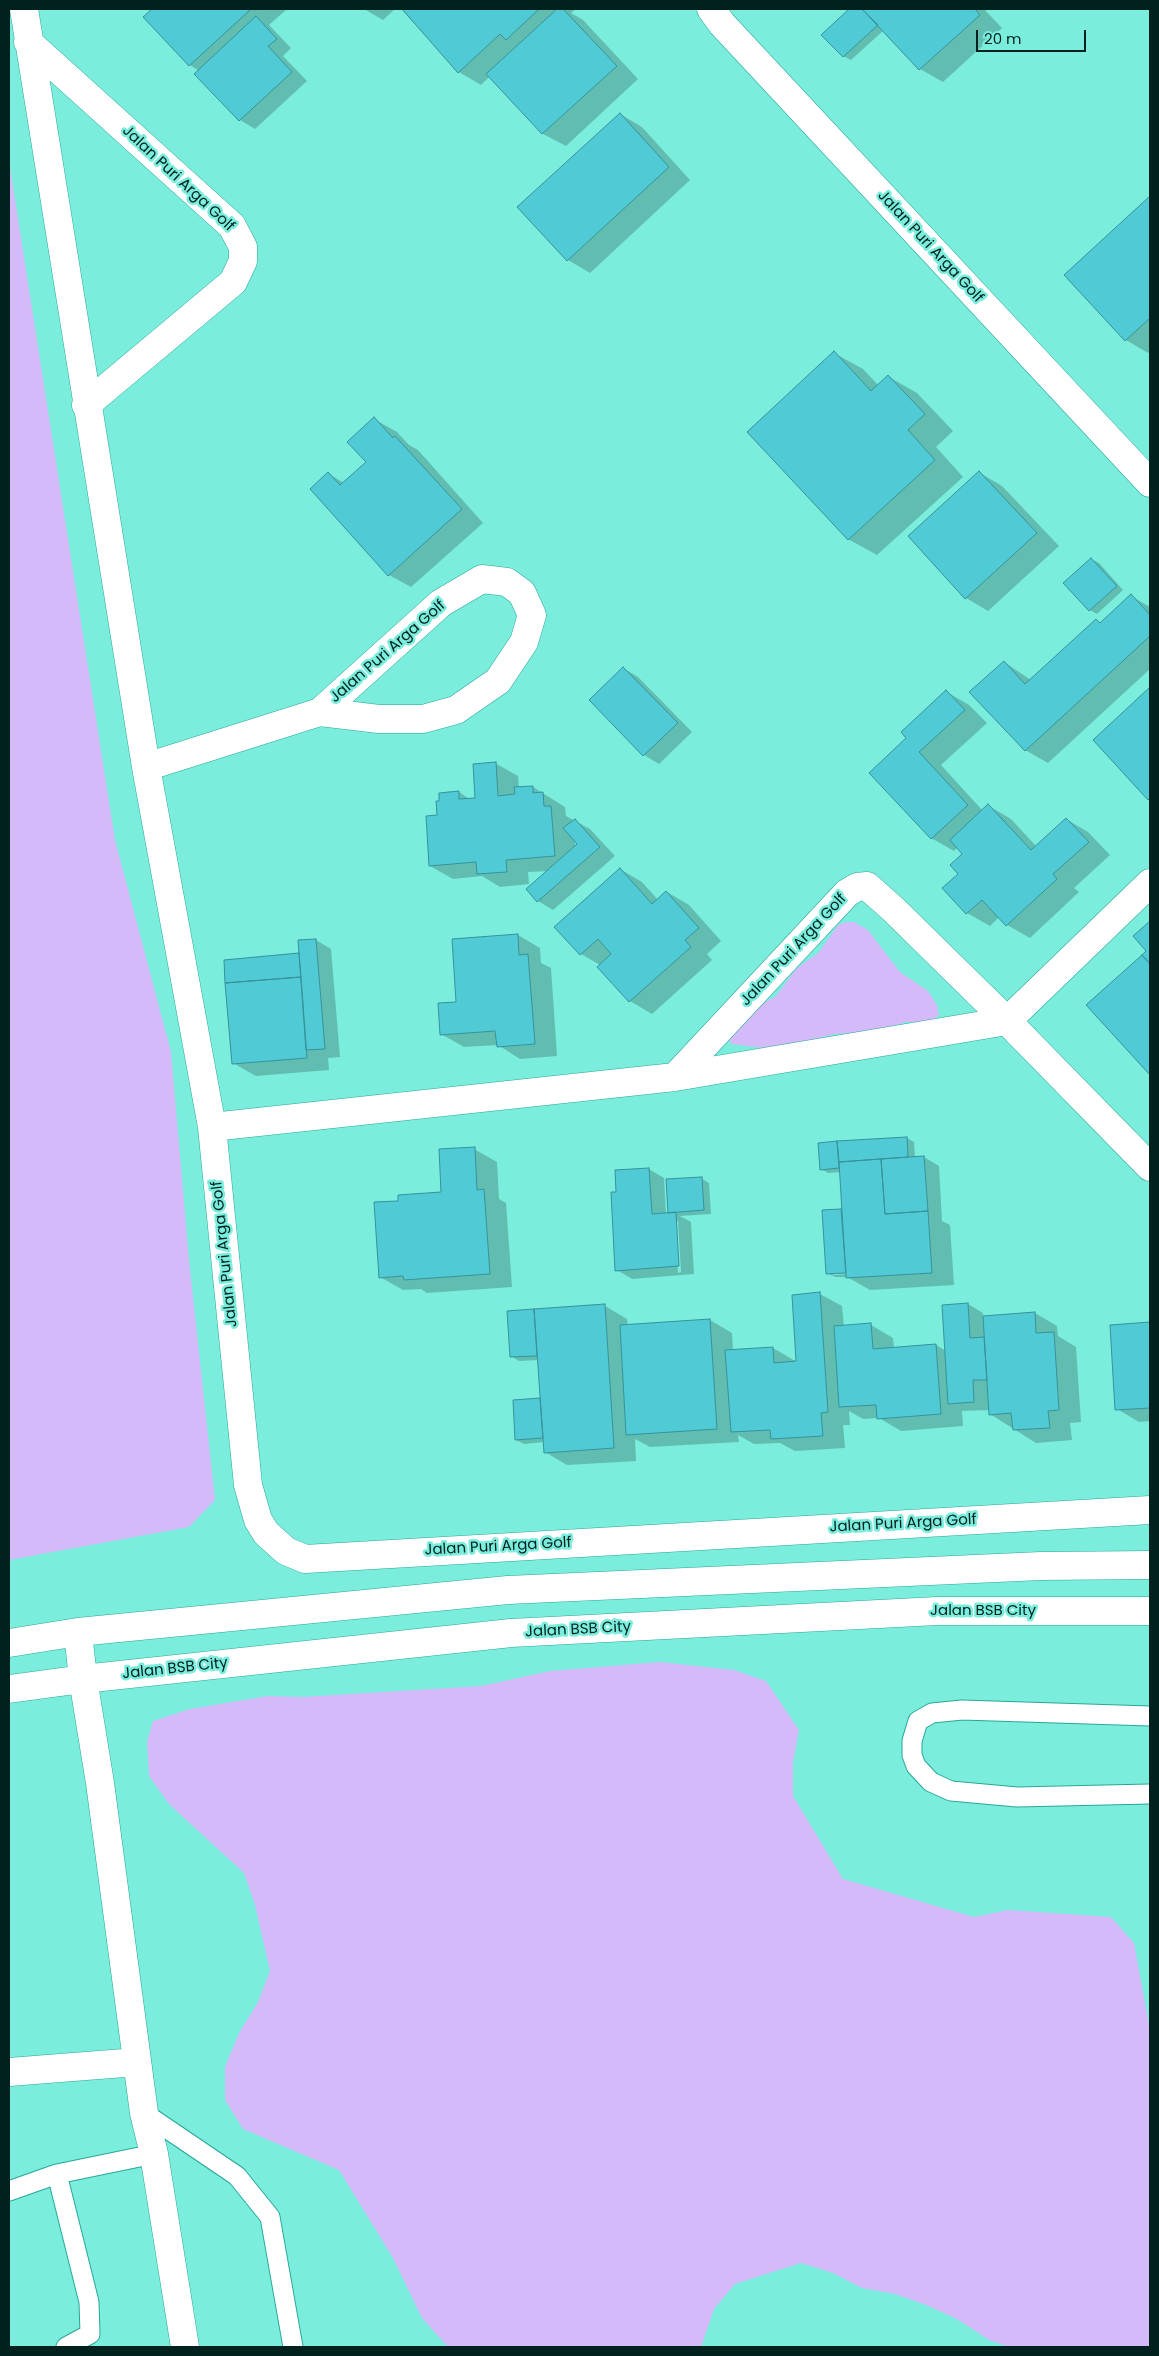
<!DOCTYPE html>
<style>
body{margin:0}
#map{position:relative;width:1159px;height:2356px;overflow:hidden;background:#7aeddd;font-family:Poppins,sans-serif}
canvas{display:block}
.frame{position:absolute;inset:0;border:10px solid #00211d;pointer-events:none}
.scale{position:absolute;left:976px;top:30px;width:110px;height:22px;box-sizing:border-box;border:2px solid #00211d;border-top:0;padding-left:6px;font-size:15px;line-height:18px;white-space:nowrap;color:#00211d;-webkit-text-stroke:4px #7aeddd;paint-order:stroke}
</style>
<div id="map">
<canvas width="1159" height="2356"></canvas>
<div class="frame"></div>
<div class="scale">20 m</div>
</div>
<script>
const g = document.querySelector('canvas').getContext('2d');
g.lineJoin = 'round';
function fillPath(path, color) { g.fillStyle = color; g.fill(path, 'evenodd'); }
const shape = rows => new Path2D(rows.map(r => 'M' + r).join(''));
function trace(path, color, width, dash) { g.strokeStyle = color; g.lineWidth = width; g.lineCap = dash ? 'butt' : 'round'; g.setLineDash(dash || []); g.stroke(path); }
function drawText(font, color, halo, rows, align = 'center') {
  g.font = font + ' Poppins,sans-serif'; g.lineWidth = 5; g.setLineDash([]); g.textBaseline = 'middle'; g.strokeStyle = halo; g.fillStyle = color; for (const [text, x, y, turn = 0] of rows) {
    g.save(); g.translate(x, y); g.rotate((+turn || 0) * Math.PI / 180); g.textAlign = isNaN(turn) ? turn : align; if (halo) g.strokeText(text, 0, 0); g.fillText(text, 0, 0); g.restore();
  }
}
fillPath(shape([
 [9,161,115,840,171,1052,189,1260,215,1500,189,1527,9,1560],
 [846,922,854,922,868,930,900,972,928,991,937,1005,939,1015,933,1020,925,1022,907,1022,869,1032,835,1034,782,1047,764,1048,731,1044,729,1037,755,1008,776,996,796,969,819,952,838,925],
 [660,1662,734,1670,766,1681,799,1730,793,1762,793,1796,843,1879,974,1917,1008,1910,1111,1917,1134,1943,1150,2030,1149,2347,1010,2347,989,2340,957,2319,926,2305,895,2294,862,2288,833,2273,801,2263,735,2284,714,2309,701,2347,448,2347,422,2318,393,2258,339,2170,243,2129,225,2100,225,2067,239,2033,258,2002,270,1971,255,1905,244,1873,169,1804,149,1776,147,1742,153,1721,190,1709,268,1696,302,1697,481,1686,550,1671]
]), '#d5bafa');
fillPath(shape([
 [154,9,287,9,269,25,291,48,283,56,307,81,255,129,240,120,196,74,199,71,190,65,145,17],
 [364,9,395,9,383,20],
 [404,9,576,9,571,13,583,20,638,79,566,146,543,134,490,76,481,85,459,72,402,10],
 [851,9,984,9,1002,28,943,82,920,69,884,30,851,60,843,56,823,35],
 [620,114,642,127,690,180,590,273,568,260],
 [1150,197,1150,351,1148,353,1126,340,1066,275],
 [834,353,863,369,879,386,889,377,917,393,953,431,936,447,963,477,877,555,848,539],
 [374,419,397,432,409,445,418,450,483,523,411,587,389,575,329,474,344,483,368,462],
 [980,473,1002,486,1059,546,988,611,966,598,909,537],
 [1091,559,1099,563,1123,590,1097,614,1090,610],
 [1131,596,1150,607,1150,669,1048,763,1025,750,1004,662,1031,680,1101,624],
 [623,668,638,677,692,732,659,764,644,755,590,700],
 [1150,689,1150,800,1094,740],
 [947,692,969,705,987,723,941,765,983,811,989,806,1011,819,1036,846,1066,819,1088,832,1110,855,1074,888,1079,892,1030,938,1007,925,999,917,990,926,967,913,944,888,959,874,964,854,958,847,954,851,931,838,908,738],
 [495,763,518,776,519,788,533,787,565,807,566,816,590,829,615,856,553,910,538,901,528,889,549,871,528,872,529,884,500,887,482,876,453,879,430,866,438,817,459,792,471,800,477,799],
 [575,839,579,844,575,848],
 [620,869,642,882,658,900,667,892,689,905,721,941,707,954,712,960,652,1014,630,1001,600,965,581,954,556,927],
 [1150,923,1150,1074,1088,1005,1148,951,1135,936],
 [518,935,540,948,541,963,551,968,557,1056,520,1059,498,1045,464,1047,441,1034,458,1003],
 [316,940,331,949,340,1057,328,1058,329,1070,256,1076,233,1063,300,955],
 [907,1138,914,1142,915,1158,924,1157,939,1166,942,1221,950,1225,954,1285,870,1290,847,1277,835,1277,827,1273,823,1211,843,1211,841,1172,828,1173,821,1169,819,1144],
 [852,1271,852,1274,833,1275,833,1272],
 [474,1149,497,1162,499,1199,506,1203,512,1287,427,1293,421,1289,403,1290,380,1277,400,1202,443,1193],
 [649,1169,664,1178,666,1214,670,1214,702,1179,709,1183,711,1214,680,1216,691,1222,694,1274,632,1279,617,1270,617,1193],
 [675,1221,678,1221,681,1272,678,1273],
 [820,1294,842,1306,844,1327,871,1325,893,1338,894,1348,936,1345,946,1351,968,1304,983,1313,983,1317,1035,1313,1057,1326,1058,1336,1076,1347,1081,1422,1070,1423,1072,1440,1036,1443,990,1414,990,1410,962,1411,963,1426,901,1431,879,1418,863,1419,849,1411,850,1425,843,1425,845,1448,795,1451,780,1443,754,1444,738,1435,739,1442,650,1447,635,1439,636,1461,567,1465,545,1452,544,1442,524,1444,516,1440,514,1401,541,1399,539,1360,519,1361,511,1356,508,1312,605,1306,627,1319,628,1325,710,1320,732,1333,733,1350,773,1348,797,1362],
 [1150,1323,1150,1421,1139,1422,1117,1409,1112,1326]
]), '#0003');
const building = shape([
 [152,9,251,9,189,66,143,17,152,9],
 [402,9,539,9,506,40,500,34,458,73,402,9],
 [557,9,563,9,617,66,542,134,486,74,557,9],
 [849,9,862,9,878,25,843,57,821,35,849,9],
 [862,9,975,9,980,15,919,70,862,9],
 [256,16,277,39,268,46,292,72,239,121,194,74,256,16],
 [620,113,669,167,567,261,517,207,620,113],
 [1150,196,1150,318,1125,341,1064,275,1150,196],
 [834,351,871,391,888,375,925,414,908,430,935,460,848,540,747,432,834,351],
 [374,417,393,438,395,436,462,509,388,576,310,489,328,472,340,485,366,462,347,442,374,417],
 [979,471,1037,533,965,599,908,536,979,471],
 [1091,558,1117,586,1089,611,1063,583,1091,558],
 [1131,594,1150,615,1150,636,1025,751,969,692,1004,661,1025,684,1096,619,1100,623,1131,594],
 [623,667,678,723,643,756,589,700,623,667],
 [1150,687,1150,798,1148,800,1093,740,1150,687],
 [946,690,965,710,919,752,968,805,931,839,869,773,906,738,901,732,946,690],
 [496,762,498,796,515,794,514,787,533,786,533,793,543,792,544,806,551,806,555,856,506,860,507,872,477,874,476,862,429,866,426,816,437,815,436,801,439,801,439,793,459,791,459,799,475,798,473,764,496,762],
 [988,804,1031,850,1066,818,1089,842,1053,874,1057,879,1006,926,982,900,966,914,942,888,958,874,950,865,962,854,950,840,988,804],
 [575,819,600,847,537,902,526,889,577,844,563,828,575,819],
 [620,868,652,904,666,891,699,928,685,940,691,947,629,1002,597,967,611,954,598,939,580,955,554,927,620,868],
 [1150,921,1150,964,1142,955,1146,951,1133,936,1150,921],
 [518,934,519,955,528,954,535,1044,497,1047,495,1031,440,1035,438,1003,456,1002,452,939,518,934],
 [316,939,325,1049,306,1050,298,940,316,939],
 [299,953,301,977,225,983,224,960,299,953],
 [1142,955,1150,964,1150,1075,1086,1005,1142,955],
 [301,977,307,1058,232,1064,225,983,301,977],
 [907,1137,908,1157,839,1162,837,1141,907,1137],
 [837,1141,839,1168,820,1170,818,1143,837,1141],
 [475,1147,477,1190,484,1189,490,1274,404,1280,403,1276,379,1278,374,1202,398,1201,398,1195,441,1192,439,1149,475,1147],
 [924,1156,928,1211,885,1214,881,1159,924,1156],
 [881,1159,885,1214,928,1211,932,1273,846,1278,839,1162,881,1159],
 [649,1168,652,1214,676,1212,679,1266,615,1271,611,1192,616,1192,615,1170,649,1168],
 [702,1177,704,1210,668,1213,666,1179,702,1177],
 [841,1209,846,1273,826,1274,822,1210,841,1209],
 [820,1292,828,1412,821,1413,823,1436,771,1439,770,1430,731,1432,725,1350,773,1347,774,1363,796,1361,792,1295,820,1292],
 [968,1303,970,1338,984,1337,987,1380,973,1380,974,1402,948,1404,942,1305,968,1303],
 [605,1304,614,1448,544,1453,534,1309,605,1304],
 [534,1309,537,1356,510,1357,507,1311,534,1309],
 [1035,1312,1036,1333,1054,1332,1059,1410,1048,1411,1050,1428,1013,1430,1011,1413,989,1415,983,1316,1035,1312],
 [710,1319,717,1429,626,1435,620,1325,710,1319],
 [1150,1322,1150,1408,1115,1410,1110,1325,1150,1322],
 [871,1323,873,1349,936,1344,941,1414,877,1419,876,1405,839,1407,834,1326,871,1323],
 [540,1398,543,1438,515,1440,513,1400,540,1398]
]);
fillPath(building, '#50cad5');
trace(building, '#36929b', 1);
const service = shape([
 [1150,1716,962,1710,932,1713,918,1721,912,1741,912,1755,916,1766,931,1782,951,1791,1017,1797,1150,1794],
 [144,2113,237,2176,270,2217,293,2347],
 [57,2174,89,2302,90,2334,66,2347],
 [9,2191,57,2174,154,2154]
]);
const minor = shape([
 [24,9,146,767,212,1127,248,1485,258,1520,266,1533,286,1551,305,1559,1150,1510],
 [711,9,722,24,1150,483],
 [28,42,232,226,243,247,243,261,233,282,86,405],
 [146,767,320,712,441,603,482,579,507,582,522,593,532,615,524,642,498,681,456,710,423,719,379,719,320,712],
 [675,1077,847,893,857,887,867,886,893,909,1007,1021,1150,1167],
 [212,1127,675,1077,1007,1021,1150,883],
 [78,1632,83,1679,100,1783,144,2113,154,2154,185,2347],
 [9,1643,78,1632,508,1590,1041,1566,1150,1565],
 [9,1689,83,1679,511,1633,937,1611,1150,1611],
 [9,2072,137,2062]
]);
trace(service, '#28a799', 21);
trace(minor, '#28a799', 29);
trace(service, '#fff', 19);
trace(minor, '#fff', 28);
drawText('15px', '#00211d', '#7aeddd', [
 ["Jalan Puri Arga Golf",178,179,43],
 ["Jalan Puri Arga Golf",930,247,47],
 ["Jalan Puri Arga Golf",388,652,-41],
 ["Jalan Puri Arga Golf",794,950,-47],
 ["Jalan Puri Arga Golf",225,1254,-96],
 ["Jalan Puri Arga Golf",903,1524,-3],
 ["Jalan Puri Arga Golf",498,1547,-3],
 ["Jalan BSB City",983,1611],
 ["Jalan BSB City",578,1630,-3],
 ["Jalan BSB City",175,1669,-6]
]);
</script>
